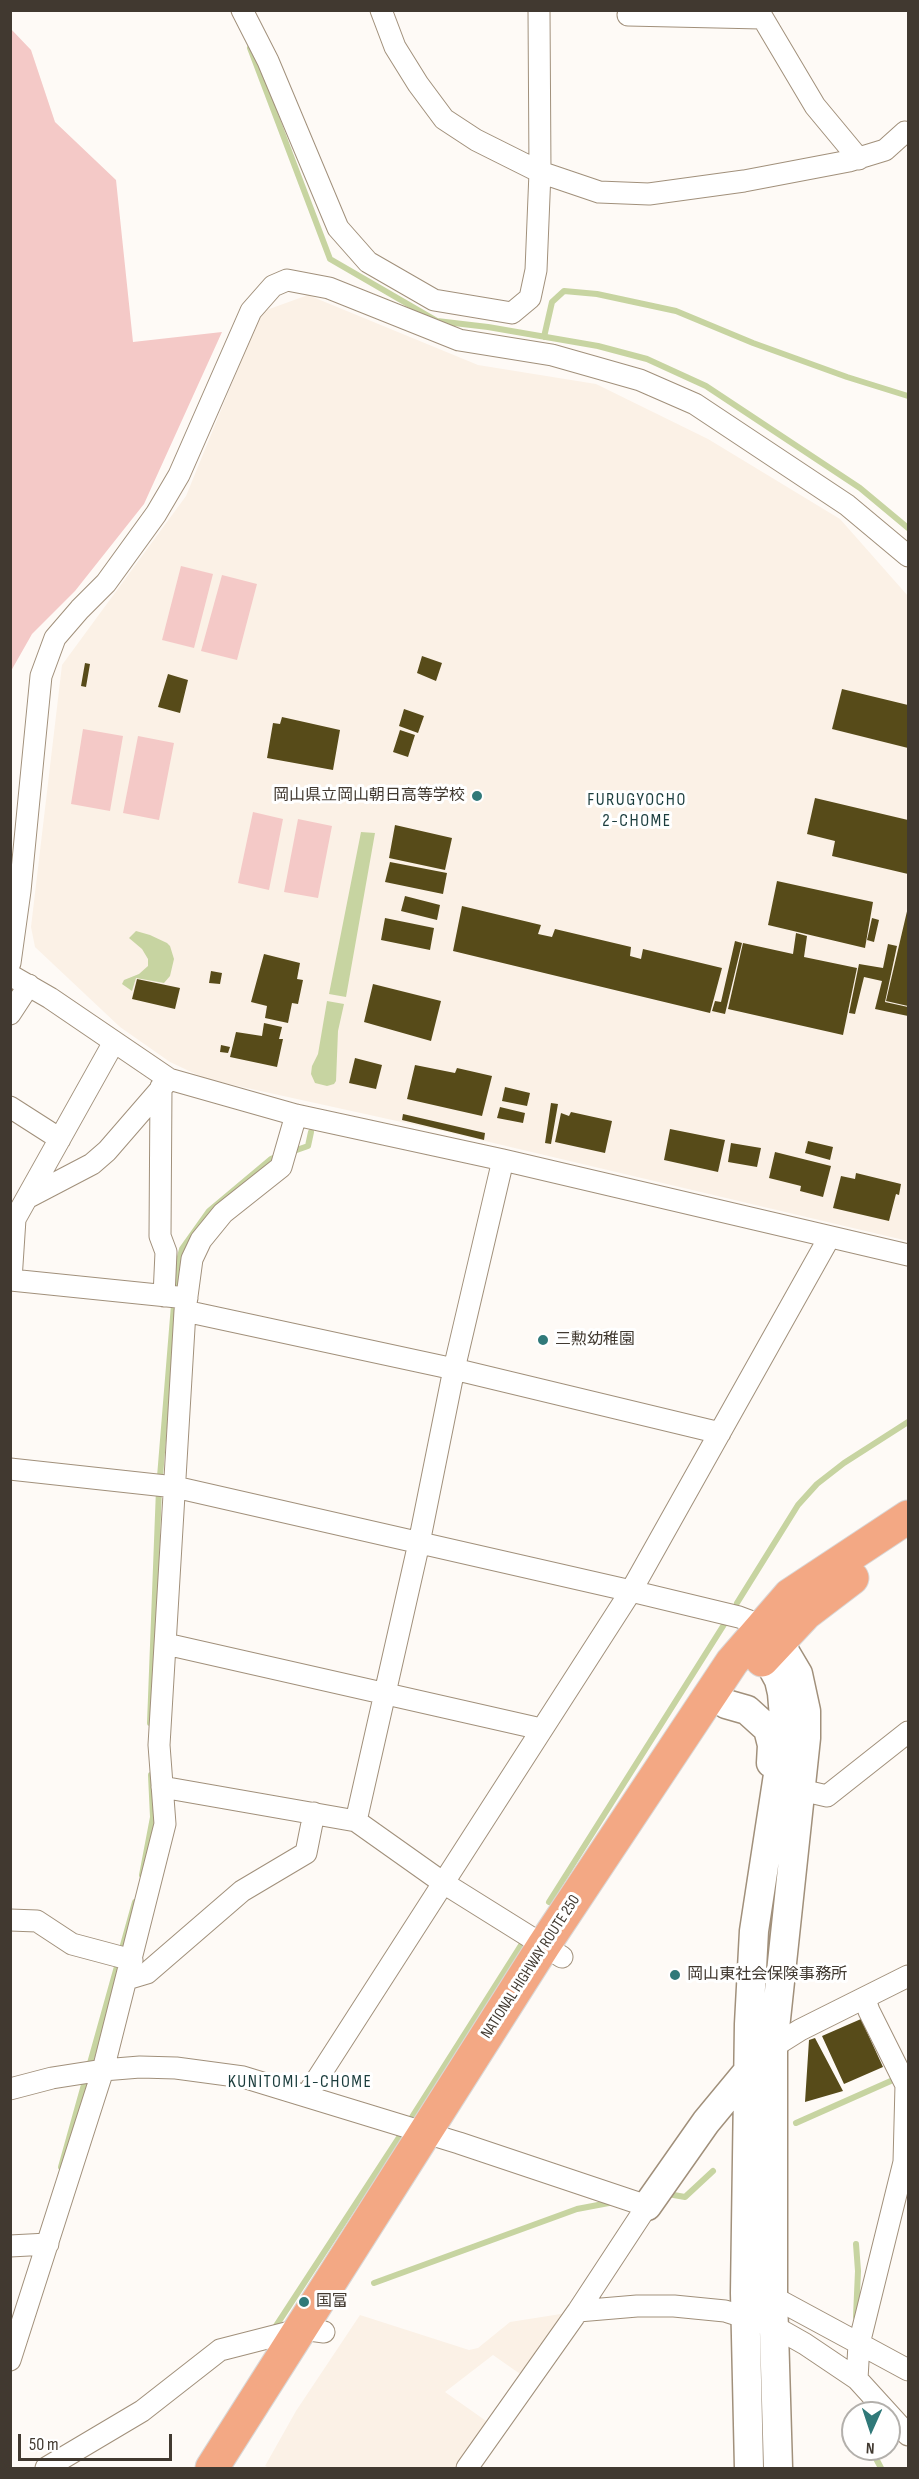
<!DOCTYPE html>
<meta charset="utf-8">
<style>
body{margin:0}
#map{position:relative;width:919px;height:2479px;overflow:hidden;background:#fefaf6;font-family:"Sofia Sans Condensed",sans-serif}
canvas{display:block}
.frame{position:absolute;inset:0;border:12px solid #413930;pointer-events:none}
.north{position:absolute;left:841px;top:2401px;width:60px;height:60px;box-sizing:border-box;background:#fff;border:2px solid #b3b0ac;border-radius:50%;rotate:183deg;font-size:16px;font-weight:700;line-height:24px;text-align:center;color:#413930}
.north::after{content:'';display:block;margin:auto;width:21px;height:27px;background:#307979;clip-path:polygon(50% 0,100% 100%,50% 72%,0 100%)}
.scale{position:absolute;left:18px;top:2434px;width:154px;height:27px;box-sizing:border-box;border:3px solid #413930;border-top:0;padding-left:8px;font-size:18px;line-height:21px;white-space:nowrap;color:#413930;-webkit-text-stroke:4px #fff;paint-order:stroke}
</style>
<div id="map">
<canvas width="919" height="2479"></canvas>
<div class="frame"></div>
<div class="north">N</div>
<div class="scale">50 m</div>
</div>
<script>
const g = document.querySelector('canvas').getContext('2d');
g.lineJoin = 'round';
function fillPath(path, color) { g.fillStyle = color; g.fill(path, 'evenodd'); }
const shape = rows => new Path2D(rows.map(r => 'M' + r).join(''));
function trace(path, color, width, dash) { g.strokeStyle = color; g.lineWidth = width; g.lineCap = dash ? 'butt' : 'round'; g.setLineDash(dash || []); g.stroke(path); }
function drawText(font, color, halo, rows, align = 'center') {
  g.font = font + ' "Sofia Sans Condensed","Noto Sans JP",sans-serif'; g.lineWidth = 6; g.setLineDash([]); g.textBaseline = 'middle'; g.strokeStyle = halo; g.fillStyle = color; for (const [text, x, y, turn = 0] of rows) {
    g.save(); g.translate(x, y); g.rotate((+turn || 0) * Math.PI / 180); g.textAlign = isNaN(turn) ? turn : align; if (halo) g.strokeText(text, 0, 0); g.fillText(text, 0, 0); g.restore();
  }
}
fillPath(shape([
 [308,295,478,365,596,384,708,439,840,519,908,596,908,1241,447,1132,206,1079,170,1062,120,1027,35,947,31,927,62,665,186,496,261,312],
 [567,2313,523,2376,493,2355,445,2392,489,2423,456,2468,270,2468,265,2466,296,2411,360,2315,469,2350,478,2348,510,2322]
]), '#fbf1e6');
fillPath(shape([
 [11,29,31,50,55,122,116,180,133,342,222,332,144,504,75,591,32,634,11,671],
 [181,566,213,574,194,648,162,640],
 [222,575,257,584,237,660,201,651],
 [83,729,123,736,110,811,71,804],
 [138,736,174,743,159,820,123,813],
 [253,812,283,819,269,890,238,883],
 [298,819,332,826,318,898,284,892]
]), '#f4c9c7');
fillPath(shape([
 [361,832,375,833,346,997,329,994],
 [136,931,150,935,167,943,170,946,174,959,170,976,164,983,136,978,132,991,122,984,124,980,139,974,148,966,148,959,142,949,129,938],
 [327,1001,344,1004,338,1031,336,1081,334,1084,327,1086,315,1083,311,1074,312,1066,318,1054]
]), '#c7d4a1');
trace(shape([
 [250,48,330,259,437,321,488,327,598,346,647,359,706,386,860,488,908,528],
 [544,337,552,302,564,291,597,294,676,311,753,343,847,377,908,396],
 [291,1152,308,1146,311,1132],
 [737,1603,798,1505,817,1484,844,1463,908,1422],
 [150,1723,159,1489,177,1268,182,1249,209,1211,271,1159,278,1156],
 [142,1875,153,1817,151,1775],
 [549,1902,725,1623],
 [412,2117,523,1942],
 [796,2123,893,2080],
 [61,2167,135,1902],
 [668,2194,685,2197,713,2171],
 [856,2244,858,2271,856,2317],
 [374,2283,577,2209,614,2202],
 [274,2329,400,2136],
 [871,2449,881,2468]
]), '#c7d4a1', 6);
fillPath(shape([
 [422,656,442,663,436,681,417,673],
 [85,663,90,664,86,687,81,686],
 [168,674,188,680,180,713,158,707],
 [842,689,908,705,908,748,832,729],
 [404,709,424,716,418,733,399,726],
 [282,717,340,730,333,770,267,758,273,723,280,724],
 [400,730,415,735,408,757,393,752],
 [815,798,908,820,908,874,832,856,835,841,807,834],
 [395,825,452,838,445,870,389,858],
 [390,862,447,873,443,894,385,882],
 [777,881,873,902,865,948,768,925],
 [405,896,440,905,437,920,401,911],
 [462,906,541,925,538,934,552,937,555,929,631,947,630,956,641,959,643,949,722,968,710,1013,453,951],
 [908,907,908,1006,886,1001],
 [385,918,434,928,430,950,381,940],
 [872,918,879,920,874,942,867,940],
 [796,933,807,936,804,957,857,968,843,1035,728,1009,743,943,793,954],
 [735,941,742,943,725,1014,712,1011,715,1001,721,1002],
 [888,944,897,946,885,1002,908,1007,908,1016,875,1009,882,981,864,977,855,1014,849,1013,859,964,883,968],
 [264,954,300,963,297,979,303,980,298,1004,292,1003,288,1023,265,1018,267,1006,251,1002],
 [211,971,222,973,220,984,209,983],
 [137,979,180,988,175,1009,132,999],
 [373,984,441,1001,431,1041,364,1022],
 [264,1023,282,1027,279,1039,283,1039,277,1067,230,1057,236,1032,262,1036],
 [221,1045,230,1047,228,1053,220,1052],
 [355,1058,382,1065,376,1089,349,1083],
 [415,1065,455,1073,457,1068,492,1076,482,1116,407,1099],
 [505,1087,530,1093,527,1106,502,1101],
 [551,1103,558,1104,551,1144,545,1143],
 [500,1107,525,1113,523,1123,497,1118],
 [571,1112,612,1121,605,1153,555,1142,561,1113,569,1116],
 [403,1114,485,1133,484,1140,402,1120],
 [670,1129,725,1140,718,1172,664,1160],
 [808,1141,833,1147,830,1160,805,1153],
 [731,1143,761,1148,757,1167,728,1162],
 [775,1152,831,1166,823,1197,800,1191,801,1186,769,1178],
 [856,1173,901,1184,899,1195,896,1194,889,1221,833,1208,841,1176,855,1179],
 [861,2019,883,2067,844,2084,822,2036],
 [815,2038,843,2091,805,2102,809,2040]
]), '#574b19');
const street = shape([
 [242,10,268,61,338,228,368,262,434,300,512,313,530,298,536,270,540,172,539,10],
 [381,10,395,47,418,84,444,119,476,140,540,172,599,192,649,194,744,181,849,161,885,150,905,132,908,134],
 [758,10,815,106,859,159],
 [628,15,761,18],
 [10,963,20,891,41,676,55,638,80,609,106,583,156,514,179,475,251,311,273,286,287,280,329,288,459,340,552,355,640,380,695,404,847,505,908,556],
 [10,975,50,998,169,1079,296,1115,503,1160,908,1255],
 [10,1014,29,985],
 [114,1042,15,1219,11,1280,187,1298],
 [161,1087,160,1236,166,1252,164,1296],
 [10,1107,60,1139],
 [27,1198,92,1164,107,1151,165,1084],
 [185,1311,454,1369,720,1433],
 [10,1469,175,1487,631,1591,739,1617,763,1626],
 [166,1644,541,1729],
 [162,1787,356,1821,442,1882,562,1957],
 [801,1790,827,1796,908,1732],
 [356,1821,419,1543,454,1369,503,1160],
 [10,1920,37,1921,72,1944,132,1960],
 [127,1979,147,1973,242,1891,306,1853,314,1813],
 [773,2047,800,2030,908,1976],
 [10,2089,52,2078,103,2070,140,2067,176,2068,243,2077,459,2143,647,2206,578,2311,467,2468],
 [307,2095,631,1591,829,1238],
 [10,2246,48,2244],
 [773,2297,908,2370],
 [578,2311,637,2306,674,2306,725,2311,775,2327,805,2344,857,2379,908,2435],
 [10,2360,103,2070,165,1824,159,1745,185,1311,192,1259,201,1240,223,1213,281,1167,296,1115],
 [857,2379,859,2344,904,2162,906,2085,869,2011,865,1999],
 [46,2468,142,2411,220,2350,302,2329,324,2332]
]);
const secondary = shape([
 [765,1627,779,1642,798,1674,806,1711,806,1738,773,2047,773,2297,778,2468],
 [726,1704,747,1710,768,1729,772,1745,771,1763],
 [647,2206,706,2122,754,2064],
 [749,2468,745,2293,749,2024,754,1931,785,1729,782,1693,779,1680,766,1656,765,1646]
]);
const highway = shape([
 [762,1660,806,1613,852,1578],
 [212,2468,544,1945,732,1662,790,1595,908,1517]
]);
trace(street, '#a1907b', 23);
trace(secondary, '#a1907b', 31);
trace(highway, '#d9d7d6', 35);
trace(street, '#fff', 21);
trace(secondary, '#fff', 28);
trace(highway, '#f3a884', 33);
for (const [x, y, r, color] of [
 [477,796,6,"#307979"],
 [543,1340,6,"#307979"],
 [675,1975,6,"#307979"],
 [304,2302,6,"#307979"]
]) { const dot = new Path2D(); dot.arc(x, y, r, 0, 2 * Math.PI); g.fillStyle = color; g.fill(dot); trace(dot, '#fff', 2); }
drawText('16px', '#413930', '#fff', [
 ["岡山県立岡山朝日高等学校",465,796,"right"],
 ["三勲幼稚園",555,1340],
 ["岡山東社会保険事務所",687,1975],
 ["国富",316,2302]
], 'left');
drawText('16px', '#413930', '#fff', [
 ["NATIONAL HIGHWAY ROUTE 250",531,1967,-57]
]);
g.letterSpacing = '1.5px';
drawText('18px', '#1b3d3d', '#fff', [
 ["FURUGYOCHO",637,800],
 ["2-CHOME",637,821],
 ["KUNITOMI 1-CHOME",300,2082]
]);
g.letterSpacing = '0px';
</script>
